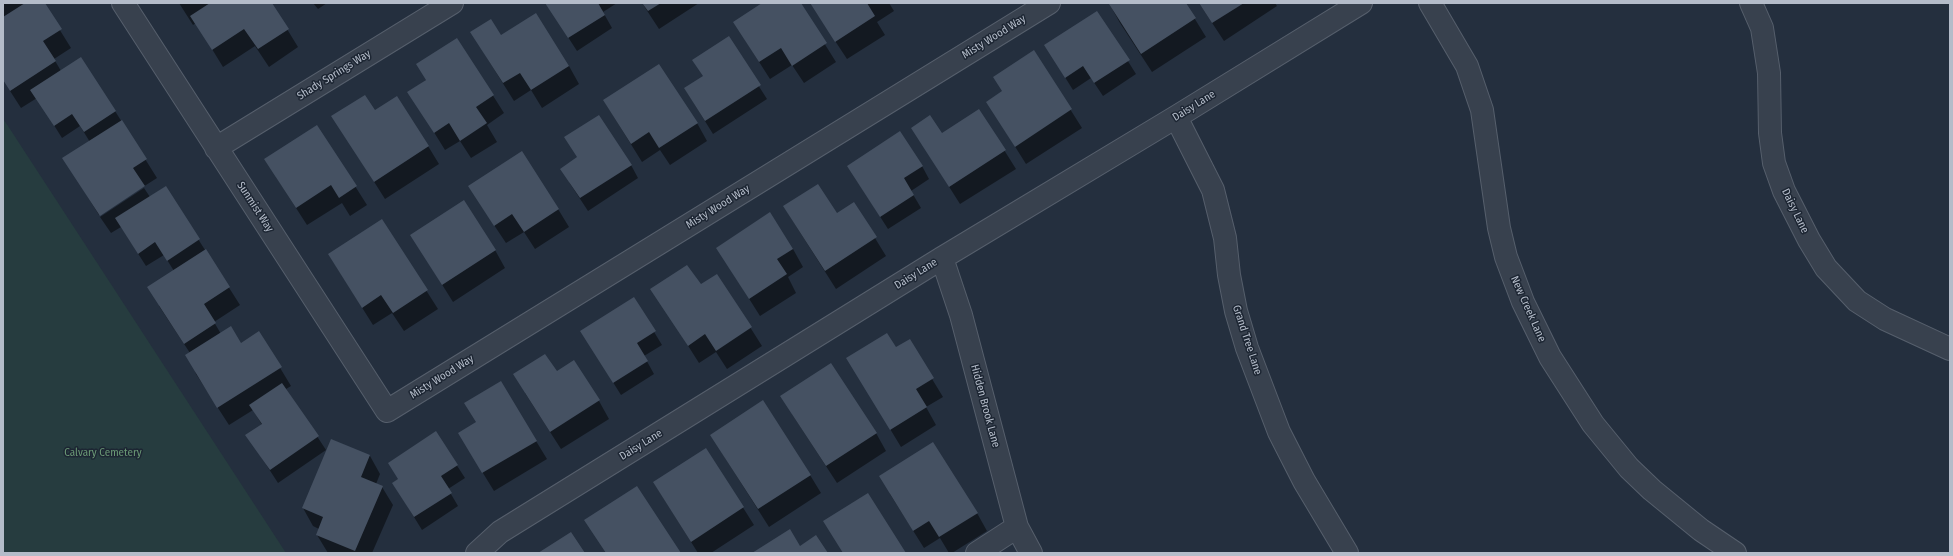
<!DOCTYPE html>
<style>
body{margin:0}
#map{position:relative;width:1953px;height:556px;overflow:hidden;background:#242f3e;font-family:"Fira Sans Condensed",sans-serif}
canvas{display:block}
.frame{position:absolute;inset:0;border:4px solid #b4bcc9;pointer-events:none}
</style>
<div id="map">
<canvas width="1953" height="556"></canvas>
<div class="frame"></div>
</div>
<script>
const g = document.querySelector('canvas').getContext('2d');
g.lineJoin = 'round';
function fillPath(path, color) { g.fillStyle = color; g.fill(path, 'evenodd'); }
const shape = rows => new Path2D(rows.map(r => 'M' + r).join(''));
function trace(path, color, width, dash) { g.strokeStyle = color; g.lineWidth = width; g.lineCap = dash ? 'butt' : 'round'; g.setLineDash(dash || []); g.stroke(path); }
function drawText(font, color, halo, rows, align = 'center') {
  g.font = font + ' "Fira Sans Condensed",sans-serif'; g.lineWidth = 3; g.setLineDash([]); g.textBaseline = 'middle'; g.strokeStyle = halo; g.fillStyle = color; for (const [text, x, y, turn = 0] of rows) {
    g.save(); g.translate(x, y); g.rotate((+turn || 0) * Math.PI / 180); g.textAlign = isNaN(turn) ? turn : align; if (halo) g.strokeText(text, 0, 0); g.fillText(text, 0, 0); g.restore();
  }
}
fillPath(shape([
 [3,119,8,126,286,553,3,553]
]), '#263c3f');
fillPath(shape([
 [3,3,43,3,71,48,54,59,61,71,115,111,157,178,99,215,64,159,90,142,80,126,62,138,37,98,21,108,3,80],
 [179,3,271,3,298,47,269,67,255,46,223,67,196,23,193,25],
 [313,3,327,3,318,9],
 [546,3,617,3,603,12,612,28,577,51],
 [642,3,699,3,659,29],
 [764,3,799,3,836,62,804,83,792,65,770,79,745,40],
 [810,3,889,3,894,11,877,22,885,35,847,59],
 [1112,3,1185,3,1206,37,1152,72,1120,23,1110,5],
 [1199,3,1275,3,1277,6,1224,41],
 [1097,12,1136,74,1103,96,1091,78,1073,90,1053,58],
 [501,37,569,66,579,84,542,108,531,90,514,101,482,50],
 [728,38,767,99,713,134,685,89,704,77],
 [457,39,504,113,487,125,497,142,471,158,460,141,445,150,409,92,426,80],
 [1034,52,1082,128,1026,164,987,102,1002,92],
 [604,101,697,123,707,141,670,165,660,150,642,162],
 [979,110,1016,169,960,204,912,128,941,135],
 [375,112,428,146,439,164,385,199,333,117],
 [317,126,367,205,350,216,342,203,307,225,276,177],
 [578,158,631,165,638,178,588,211,569,182],
 [922,166,929,179,911,191,921,208,888,229,856,179],
 [165,187,240,305,214,322,221,334,241,344,259,333,291,386,286,389,326,450,278,483,247,435,262,425,253,410,229,425,196,374,190,353,159,306,174,271,164,255,146,266,121,227,111,233,100,217,144,188,150,197],
 [480,204,558,209,569,227,535,249,524,232,506,243],
 [854,204,886,256,836,289,784,207,837,214],
 [382,221,438,309,404,331,392,313,373,325,329,255],
 [411,235,495,250,505,268,453,302],
 [717,248,793,249,803,267,788,277,796,293,760,316],
 [717,275,762,346,727,369,716,352,699,363,652,289,700,286],
 [634,299,662,345,644,356,654,374,621,395,589,344],
 [909,341,943,397,926,407,936,425,901,447,858,376],
 [556,372,599,401,609,419,561,449,525,393],
 [792,414,876,433,886,451,837,483],
 [477,423,536,441,547,459,494,491,470,452],
 [436,433,465,478,448,489,458,506,422,530,393,483,399,479],
 [332,440,370,456,380,474,376,484,382,487,393,505,372,553,328,553,317,535,319,529,313,526,303,508],
 [706,449,754,525,711,553,698,553,654,483],
 [722,453,810,475,821,493,769,527],
 [890,494,977,513,987,531,952,553,949,553,940,538,924,548]
]), '#0007');
fillPath(shape([
 [25,3,45,3,62,29,43,41,56,61,10,91,3,80,3,17],
 [210,3,272,3,289,29,258,49,244,29,212,50,190,16],
 [545,3,598,3,605,15,568,38],
 [642,3,661,3,648,11],
 [762,3,801,3,827,43,792,66,781,48,759,62,733,22],
 [810,3,867,3,875,16,835,42],
 [1111,3,1186,3,1196,18,1141,54,1109,4],
 [1199,3,1244,3,1212,23],
 [1097,11,1130,60,1094,83,1083,66,1065,78,1044,45],
 [536,13,569,66,531,90,520,73,503,83,470,32,491,19,501,35],
 [729,36,761,85,705,121,684,88,703,76,692,60],
 [457,38,494,95,476,107,487,123,460,141,449,123,434,133,407,92,426,80,416,64],
 [1034,50,1072,109,1015,147,986,102,1002,91,993,77],
 [81,57,116,111,84,132,72,114,54,126,30,90],
 [659,64,698,123,659,148,649,132,631,144,603,100],
 [365,95,375,110,397,96,429,146,374,182,331,116],
 [979,109,1006,150,949,187,911,128,930,115,942,133],
 [599,115,632,165,580,198,560,169,577,157,564,137],
 [122,120,147,159,133,168,145,186,100,216,62,158],
 [317,125,357,186,339,198,331,185,296,208,264,159],
 [900,131,923,166,904,178,914,195,880,217,847,166],
 [522,151,559,209,524,232,512,214,494,226,468,186],
 [818,184,837,213,854,202,877,237,825,271,783,206],
 [166,186,200,239,167,261,155,242,138,254,115,218],
 [464,200,496,250,442,285,410,235],
 [770,212,793,249,777,259,787,274,749,299,716,248],
 [382,219,428,290,393,313,381,295,362,308,328,254],
 [206,249,230,287,204,304,216,323,184,344,147,287],
 [687,265,701,284,717,274,752,327,716,351,705,334,688,346,650,289],
 [634,297,656,331,637,343,648,361,613,383,580,331],
 [231,326,241,343,259,331,282,367,217,408,185,355],
 [887,333,896,347,910,339,934,378,916,389,927,407,890,430,846,358],
 [545,354,557,371,574,360,600,400,550,432,513,374],
 [831,363,877,433,826,466,780,396],
 [501,381,537,441,482,473,458,433,476,422,464,403],
 [282,383,319,436,270,470,245,435,262,424,249,405],
 [763,400,811,475,758,509,710,435],
 [436,431,458,465,441,476,452,493,414,517,392,483,398,479,388,463],
 [331,439,370,455,361,477,383,486,355,551,316,535,323,517,302,508],
 [933,442,978,513,939,537,929,521,913,531,879,476],
 [706,448,744,507,691,542,653,482],
 [637,486,681,553,606,553,584,520],
 [868,493,906,553,843,553,823,521],
 [790,529,800,546,816,535,828,553,752,553],
 [571,532,585,553,538,553]
]), '#455162');
const minor = shape([
 [123,3,387,411,1049,3],
 [1430,3,1467,66,1482,110,1499,228,1506,257,1523,302,1550,357,1593,424,1629,468,1652,490,1701,530,1735,553],
 [1751,3,1762,28,1769,73,1770,133,1774,163,1784,191,1809,240,1826,268,1857,301,1885,319,1950,349],
 [1176,117,1213,190,1225,238,1229,275,1236,311,1247,348,1279,432,1304,481,1347,553],
 [216,148,452,3],
 [942,258,961,315,1017,527,1031,553],
 [477,553,500,532,942,258,1176,117,1361,3],
 [977,553,1017,527]
]);
trace(minor, '#565f6c', 24);
trace(minor, '#38414e', 22);
drawText('11px', '#b4bcc9', '#1d2633', [
 ["Misty Wood Way",994,37,-32],
 ["Shady Springs Way",334,75,-32],
 ["Daisy Lane",1194,106,-32],
 ["Sunmist Way",255,207,57],
 ["Misty Wood Way",718,207,-32],
 ["Daisy Lane",1795,211,64],
 ["Daisy Lane",916,274,-32],
 ["New Creek Lane",1528,309,66],
 ["Grand Tree Lane",1247,340,72],
 ["Misty Wood Way",442,377,-32],
 ["Hidden Brook Lane",985,406,75],
 ["Daisy Lane",641,445,-32]
]);
drawText('11px', '#6b9a76', '#1d2633', [
 ["Calvary Cemetery",103,453]
]);
</script>
